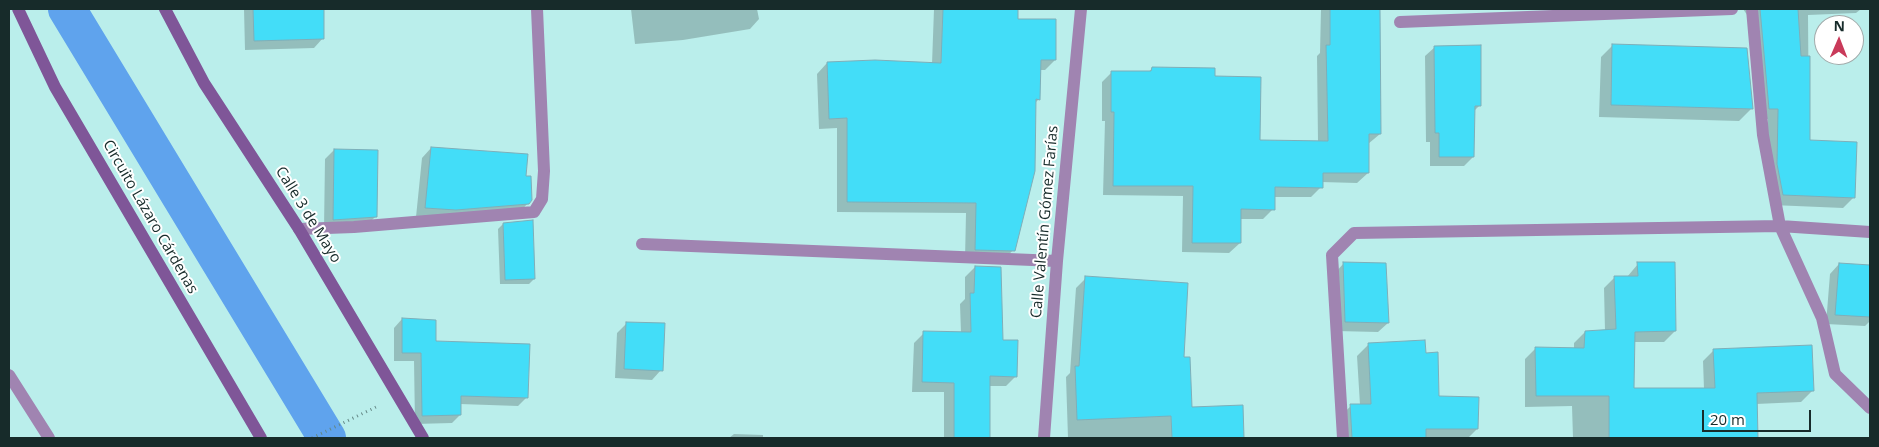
<!DOCTYPE html>
<meta charset="utf-8">
<style>
body{margin:0}
#map{position:relative;width:1879px;height:447px;overflow:hidden;background:#baeeeb;font-family:"Open Sans",sans-serif}
canvas{display:block}
.frame{position:absolute;inset:0;border:10px solid #172b2a;pointer-events:none}
.north{position:absolute;left:1814px;top:15px;width:50px;height:50px;box-sizing:border-box;background:#fff;border:1px solid #a2aaaa;border-radius:50%;rotate:1deg;font-size:14px;font-weight:700;line-height:20px;text-align:center;color:#172b2a}
.north::after{content:'';display:block;margin:auto;width:18px;height:22px;background:#c93a5a;clip-path:polygon(50% 0,100% 100%,50% 72%,0 100%)}
.scale{position:absolute;left:1702px;top:410px;width:109px;height:22px;box-sizing:border-box;border:2px solid #172b2a;border-top:0;padding-left:6px;font-size:15px;line-height:18px;white-space:nowrap;color:#172b2a;-webkit-text-stroke:4px #fff;paint-order:stroke}
</style>
<div id="map">
<canvas width="1879" height="447"></canvas>
<div class="frame"></div>
<div class="north">N</div>
<div class="scale">20 m</div>
</div>
<script>
const g = document.querySelector('canvas').getContext('2d');
g.lineJoin = 'round';
function fillPath(path, color) { g.fillStyle = color; g.fill(path, 'evenodd'); }
const shape = rows => new Path2D(rows.map(r => 'M' + r).join(''));
function trace(path, color, width, dash) { g.strokeStyle = color; g.lineWidth = width; g.lineCap = dash ? 'butt' : 'round'; g.setLineDash(dash || []); g.stroke(path); }
function drawText(font, color, halo, rows, align = 'center') {
  g.font = font + ' "Open Sans",sans-serif'; g.lineWidth = 4; g.setLineDash([]); g.textBaseline = 'middle'; g.strokeStyle = halo; g.fillStyle = color; for (const [text, x, y, turn = 0] of rows) {
    g.save(); g.translate(x, y); g.rotate((+turn || 0) * Math.PI / 180); g.textAlign = isNaN(turn) ? turn : align; if (halo) g.strokeText(text, 0, 0); g.fillText(text, 0, 0); g.restore();
  }
}
fillPath(shape([
 [244,9,323,9,323,38,314,48,245,50],
 [631,9,757,9,759,19,750,29,683,40,635,44],
 [934,9,1017,9,1017,21,1055,60,1045,70,1040,70,1039,99,1035,103,1013,250,1003,261,965,259,966,213,837,212,837,128,819,129,817,74,827,63,932,64],
 [1321,9,1378,9,1380,134,1368,144,1368,173,1357,183,1321,182,1321,187,1311,197,1274,197,1273,209,1263,219,1240,219,1240,243,1229,253,1182,252,1183,196,1103,195,1105,121,1102,121,1102,82,1112,72,1148,72,1152,69,1213,77,1259,141,1318,142,1317,56,1320,53],
 [1743,9,1861,9,1856,13,1808,15,1809,142,1854,197,1843,208,1772,205,1767,175,1768,119,1759,119,1750,19],
 [1613,45,1751,109,1739,121,1599,117,1601,57],
 [1435,47,1480,105,1474,111,1473,157,1464,166,1430,166,1430,142,1426,142,1425,56],
 [431,148,525,177,528,203,519,213,416,217,422,158],
 [334,150,376,216,366,226,324,228,325,159],
 [503,224,534,279,529,284,500,284,498,229],
 [1344,263,1388,323,1378,332,1336,331,1335,273],
 [1638,264,1675,331,1664,342,1634,342,1632,389,1704,389,1703,361,1714,350,1812,391,1801,402,1756,404,1757,438,1573,438,1572,406,1525,407,1525,359,1536,348,1574,349,1574,343,1585,332,1605,331,1604,288,1615,277,1627,277],
 [1839,264,1870,267,1870,321,1865,326,1826,324,1830,274],
 [975,267,1016,376,1006,386,988,386,988,438,944,438,944,392,912,392,914,343,924,333,961,333,960,304,965,299,965,277],
 [1086,278,1183,358,1191,408,1241,407,1243,438,1068,438,1066,377,1070,373,1076,288],
 [402,319,434,342,527,397,518,406,460,404,460,415,452,423,415,424,414,361,394,361,394,328],
 [626,324,661,370,652,380,615,378,617,333],
 [1369,344,1424,354,1438,398,1477,429,1468,438,1340,438,1339,417,1351,406,1360,405,1357,356],
 [734,434,763,435,763,438,729,438],
 [871,437,930,438,869,438]
]), '#0003');
trace(shape([
 [67,9,327,438]
]), '#5fa3ed', 38);
const building = shape([
 [253,9,324,9,324,39,254,41,253,9],
 [943,9,1018,9,1018,19,1056,19,1056,60,1041,60,1040,100,1036,99,1035,171,1015,251,975,250,976,203,847,202,847,118,829,119,827,62,875,60,941,63,943,9],
 [1330,9,1380,9,1381,134,1369,134,1369,173,1323,173,1323,188,1275,187,1275,210,1241,209,1241,243,1192,243,1193,186,1113,186,1114,112,1111,112,1111,71,1151,71,1152,67,1215,68,1215,76,1261,77,1260,140,1328,141,1326,45,1330,45,1330,9],
 [1760,9,1798,9,1801,56,1810,56,1810,140,1857,142,1855,198,1783,195,1777,164,1778,109,1769,109,1760,9],
 [1612,44,1747,48,1753,109,1611,105,1612,44],
 [1481,45,1481,106,1475,106,1474,157,1439,157,1439,133,1435,133,1434,46,1481,45],
 [431,147,528,154,526,176,531,176,532,200,529,204,456,210,425,208,431,147],
 [334,149,378,150,377,217,333,220,334,149],
 [533,220,535,279,505,280,503,223,533,220],
 [1343,262,1386,263,1389,323,1345,322,1343,262],
 [1637,262,1675,262,1676,331,1635,332,1634,388,1715,388,1713,349,1812,345,1814,391,1757,393,1758,438,1609,438,1609,396,1536,396,1535,347,1584,348,1585,331,1616,329,1614,276,1638,276,1637,262],
 [1839,263,1870,265,1870,317,1835,315,1839,263],
 [975,266,1001,267,1003,340,1018,340,1017,377,990,376,990,438,954,438,954,383,922,382,923,331,971,332,970,293,974,293,975,266],
 [1085,276,1188,283,1184,357,1190,357,1192,407,1243,405,1244,438,1172,438,1171,416,1077,420,1075,366,1079,366,1085,276],
 [402,318,436,320,436,341,530,344,528,398,461,396,461,415,422,416,421,353,402,353,402,318],
 [626,322,665,323,663,371,624,369,626,322],
 [1425,340,1426,353,1438,352,1439,396,1479,397,1478,429,1426,429,1426,438,1352,438,1350,404,1371,404,1368,343,1425,340]
]);
fillPath(building, '#43ddf8');
trace(building, '#7eaeb8', 1);
trace(shape([
 [312,438,376,407]
]), '#648886', 3, [1, 4]);
trace(shape([
 [1400,22,1732,9],
 [299,229,354,227,534,212,542,199,544,171,537,9],
 [1870,232,1780,226,1822,318,1835,374,1870,408],
 [642,244,1057,261],
 [9,375,49,438],
 [1044,438,1057,261,1081,9],
 [1343,438,1332,255,1354,233,1780,226,1763,135,1752,9]
]), '#a084b1', 12);
trace(shape([
 [18,9,55,87,261,438],
 [165,9,204,83,299,229,423,438]
]), '#7f5698', 12);
drawText('15px', '#172b2a', '#fff', [
 ["Calle 3 de Mayo",308,215,58],
 ["Circuito Lázaro Cárdenas",150,217,60],
 ["Calle Valentín Gómez Farías",1045,222,-85]
]);
</script>
